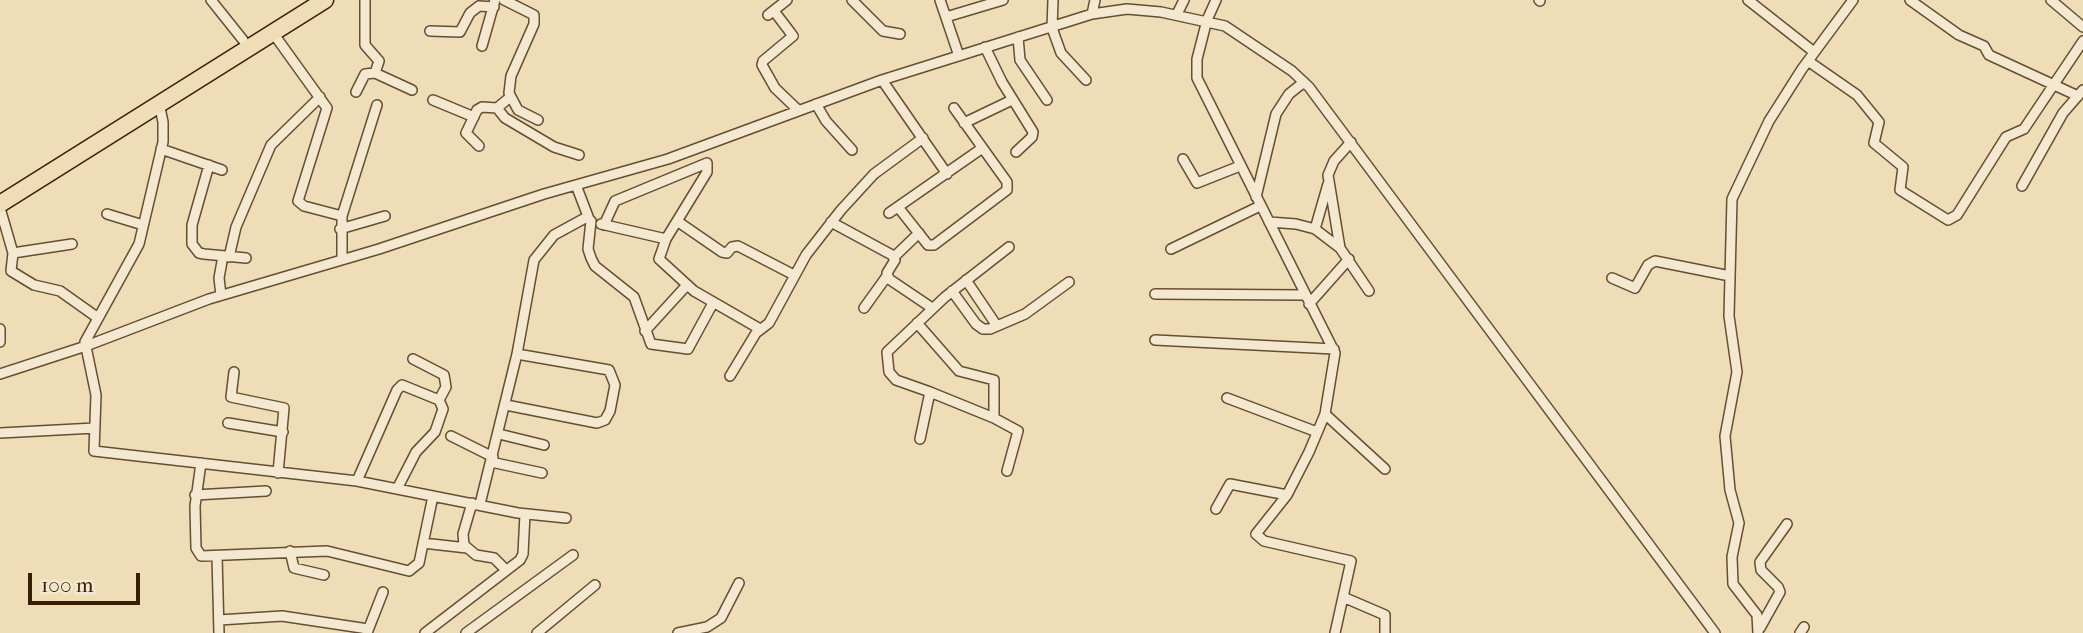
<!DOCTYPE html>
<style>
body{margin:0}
#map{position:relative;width:2083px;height:633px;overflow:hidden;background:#eeddb7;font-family:"IM FELL French Canon",serif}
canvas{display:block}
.scale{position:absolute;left:28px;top:573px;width:112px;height:32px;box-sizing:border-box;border:4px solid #371e04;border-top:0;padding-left:9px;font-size:21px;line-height:24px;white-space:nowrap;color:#371e04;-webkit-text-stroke:5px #f4e9d0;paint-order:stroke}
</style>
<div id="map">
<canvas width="2083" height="633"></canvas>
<div class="scale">100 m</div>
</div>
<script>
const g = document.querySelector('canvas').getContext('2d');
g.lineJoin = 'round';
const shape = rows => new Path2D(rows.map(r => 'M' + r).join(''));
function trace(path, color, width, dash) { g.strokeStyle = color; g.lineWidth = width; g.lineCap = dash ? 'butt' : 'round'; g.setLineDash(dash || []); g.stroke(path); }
const street = shape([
 [211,0,243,40],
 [504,0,534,15,534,24,511,76,509,93,518,110,538,120],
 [852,0,883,31,900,34],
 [940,0,959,56],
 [1053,0,1052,28,1061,53,1086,80],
 [1216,0,1207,20,1197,59,1197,78,1335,353,1325,414,1309,452,1287,495,1256,534,1264,541,1351,561,1335,633],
 [1539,0,1540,1],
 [1748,0,1814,52],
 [1910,0,1959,35,1984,46,1989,55,2078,96],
 [2051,0,2083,27],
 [774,11,793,36,763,61,762,65,775,88,798,110],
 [1092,14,1095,0],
 [1177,14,1184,0],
 [768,15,787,0],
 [946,17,1003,0],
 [430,31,460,32,470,13,479,6,494,7],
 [273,33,327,108,298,201,304,206,342,216],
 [1018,37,1020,60,1047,100],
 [482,46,495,0],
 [985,47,1002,82,1033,132,1032,137,1016,152],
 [1808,61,1857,95,1879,122,1874,143,1903,167,1900,190,1948,220,1957,215,2006,137,2024,129,2083,41],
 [375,73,412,90],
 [882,80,947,174],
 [356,92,365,74,375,73,379,61,365,45,365,0],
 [433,100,474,117],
 [159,103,163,122,163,142,139,244,85,342,96,395,94,451,357,481,518,513,566,518],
 [816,104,826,121,852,150],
 [497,108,505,118,554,147,579,155],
 [964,123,1012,100],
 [479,146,466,133,477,110,482,107,497,108,509,98],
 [161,149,222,170],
 [1183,159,1197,183,1240,166],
 [209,165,192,225,192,244,199,253,204,254,246,258],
 [576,185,589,219],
 [2022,186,2063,113,2083,90],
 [1256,197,1276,114,1289,94,1304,82],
 [898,207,928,245,934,245,1007,190,1007,182,954,108],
 [0,208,13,253,11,271,34,285,60,291,98,318],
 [889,213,981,149],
 [107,214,143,225],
 [591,221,588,249,591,258,595,266,634,297,651,344,688,349,713,303],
 [677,221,722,252,727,253,732,247,738,246,794,275],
 [831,222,892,255,895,260,887,273,889,279,932,308],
 [1269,222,1296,224,1315,229,1340,248,1369,291],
 [601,224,666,239],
 [604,225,615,201,707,163,707,172,666,239,659,259,694,291,760,329],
 [340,229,385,216],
 [1315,229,1328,184],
 [1340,248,1328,175,1334,161,1351,142],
 [1171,249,1260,206],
 [13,253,72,244],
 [229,257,236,227,271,145,320,97],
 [894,257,919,233],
 [342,259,342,216,377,105],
 [1612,278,1635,288,1648,265,1655,261,1730,276],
 [966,280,997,326],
 [952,291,976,324,983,329,990,329,1025,314,1069,282],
 [1155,294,1304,295],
 [221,295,219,278,223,256],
 [1309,304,1349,259],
 [864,308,887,276],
 [917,323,959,371,994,380,994,418,930,392],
 [645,331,687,285],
 [1155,340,1334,349],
 [0,342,0,329],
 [413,359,444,375,446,387,439,400],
 [234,372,231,397,284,408,278,473],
 [0,374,86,346,209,299,379,249,544,194,668,159,882,80,1092,14,1127,9,1161,12,1225,26,1292,71,1309,87,1715,633],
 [730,376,756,333,769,323,806,255,841,210,874,174,923,138],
 [1227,398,1317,432],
 [506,405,597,423,605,420,610,411,615,385,609,370,517,354],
 [1325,414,1385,469],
 [994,418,1018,431,1007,471],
 [228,423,283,432],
 [0,433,95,428],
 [499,434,544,445],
 [451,436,493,457],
 [920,439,930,392,896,380,889,372,887,352,945,297,1009,247],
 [491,462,542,473],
 [201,463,195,506,196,548,201,556,327,551,409,571,419,563,433,496],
 [357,481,397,390,402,385,439,400,443,409,435,432,416,452,397,489],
 [195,495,266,491],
 [472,503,463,534,464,545,476,555,494,558,506,570],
 [480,504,517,354,534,260,554,235,587,217],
 [1216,509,1230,484,1287,495],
 [423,543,467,548],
 [290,551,294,568,324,575],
 [217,556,219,633],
 [1343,597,1385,615,1385,633],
 [219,620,282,616,368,629],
 [1760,628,1780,592,1778,587,1761,570,1760,562,1787,524],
 [367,633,383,592],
 [425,633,520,560,523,554,525,514],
 [466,633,573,555],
 [537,633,595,585],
 [678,633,707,627,721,618,739,583],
 [1758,633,1757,615,1733,584,1732,557,1739,523,1730,490,1725,436,1737,372,1729,316,1732,199,1769,121,1802,69,1853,0],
 [1800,633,1804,627]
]);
const highway = shape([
 [0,204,325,0]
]);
trace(street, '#654e31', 12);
trace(highway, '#371e04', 19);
trace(street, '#f4e9d0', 9);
trace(highway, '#eeddb7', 16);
</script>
